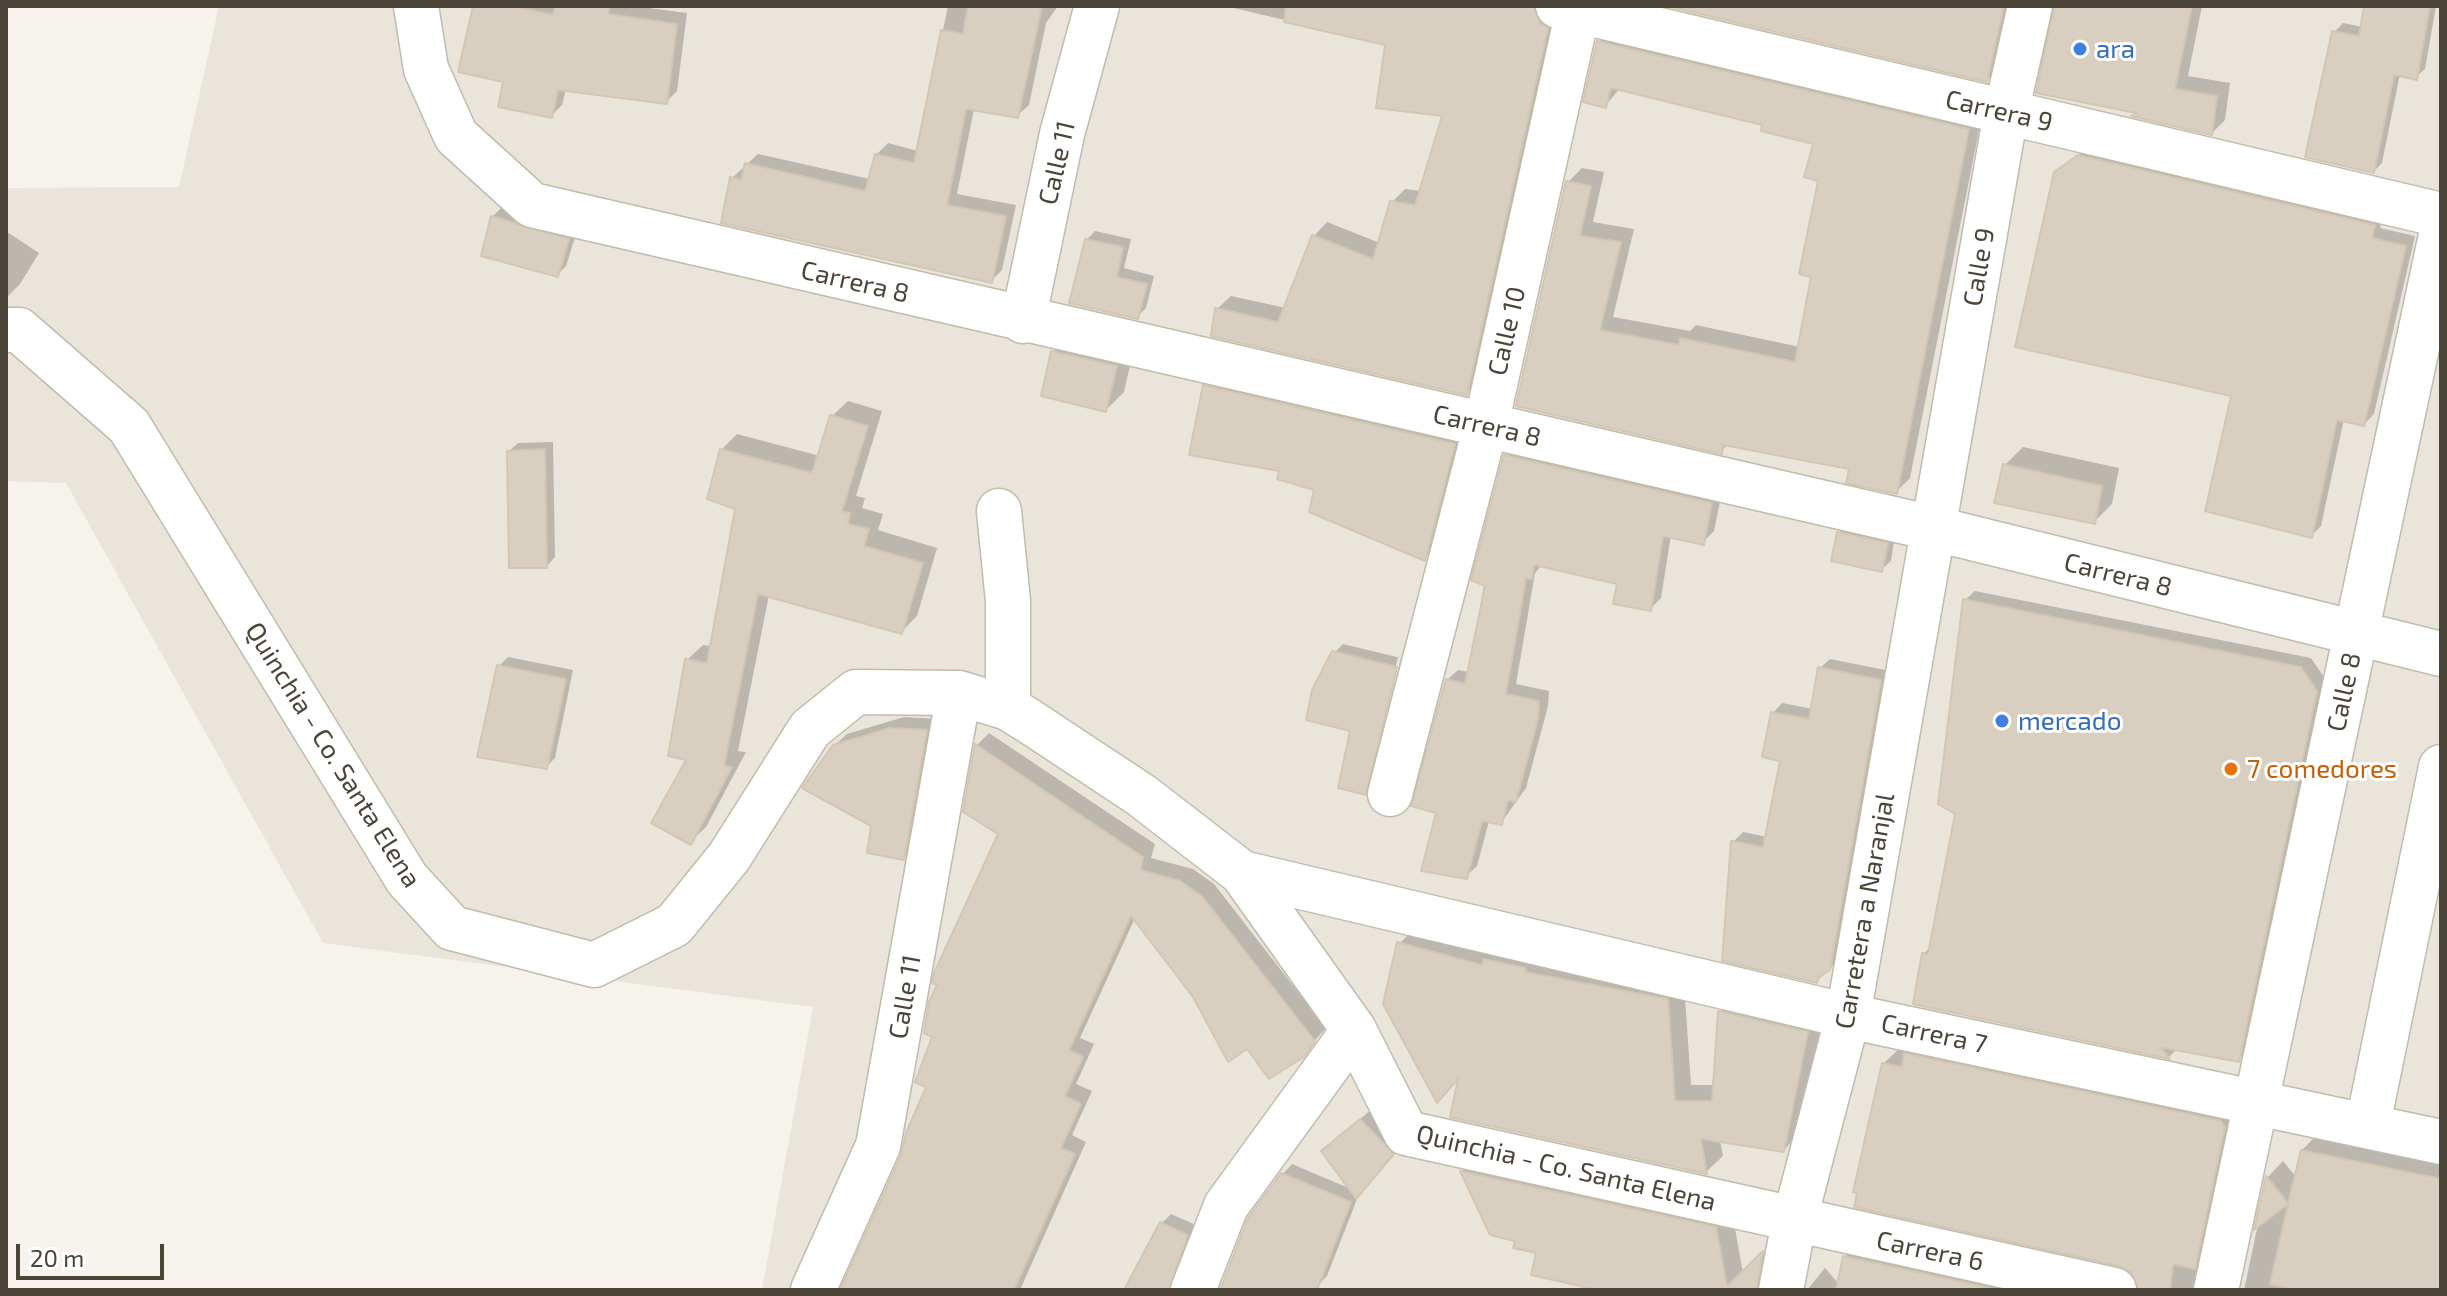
<!DOCTYPE html>
<style>
body{margin:0}
#map{position:relative;width:2447px;height:1296px;overflow:hidden;background:#f6f3ec;font-family:"Exo 2",sans-serif}
canvas{display:block}
.frame{position:absolute;inset:0;border:8px solid #4b4439;pointer-events:none}
.scale{position:absolute;left:16px;top:1244px;width:148px;height:36px;box-sizing:border-box;border:4px solid #4b4439;border-top:0;padding-left:10px;font-size:24px;line-height:28px;white-space:nowrap;color:#4b4439;-webkit-text-stroke:6px #fff;paint-order:stroke}
</style>
<div id="map">
<canvas width="2447" height="1296"></canvas>
<div class="frame"></div>
<div class="scale">20 m</div>
</div>
<script>
const g = document.querySelector('canvas').getContext('2d');
g.lineJoin = 'round';
function fillPath(path, color) { g.fillStyle = color; g.fill(path, 'evenodd'); }
const shape = rows => new Path2D(rows.map(r => 'M' + r).join(''));
function trace(path, color, width, dash) { g.strokeStyle = color; g.lineWidth = width; g.lineCap = dash ? 'butt' : 'round'; g.setLineDash(dash || []); g.stroke(path); }
function drawText(font, color, halo, rows, align = 'center') {
  g.font = font + ' "Exo 2",sans-serif'; g.lineWidth = 6; g.setLineDash([]); g.textBaseline = 'middle'; g.strokeStyle = halo; g.fillStyle = color; for (const [text, x, y, turn = 0] of rows) {
    g.save(); g.translate(x, y); g.rotate((+turn || 0) * Math.PI / 180); g.textAlign = isNaN(turn) ? turn : align; if (halo) g.strokeText(text, 0, 0); g.fillText(text, 0, 0); g.restore();
  }
}
fillPath(shape([
 [219,6,2441,6,2441,1290,762,1290,813,1007,323,943,66,483,6,481,6,188,179,187]
]), '#eae5da');
fillPath(shape([
 [476,6,633,6,687,13,677,91,666,102,566,89,562,105,551,116,505,81],
 [948,6,1058,6,1046,23,1029,105,1017,116,974,109,957,194,1016,205,1002,270,991,281,732,178,758,154,870,179,876,155,888,143,918,151],
 [1225,6,1553,6,1561,14,1480,379,1466,393,1217,309,1231,296,1286,308,1314,236,1327,222,1380,243,1392,202,1405,189,1421,191,1445,115,1387,44],
 [1675,6,2014,6,2000,66,1987,80],
 [2056,6,2202,6,2188,76,2230,83,2225,120,2212,133,2139,111],
 [2366,6,2436,6,2425,69,2416,77,2400,74,2382,163,2374,171,2334,32,2343,23,2363,27],
 [1613,28,1982,115,1910,478,1896,492,1851,468,1728,444,1721,452,1518,405,1568,182,1582,168,1604,172,1593,222,1634,229,1613,317,1690,331,1696,325,1800,347,1813,276,1820,180,1816,143,1764,123,1620,88,1606,105,1599,42],
 [2090,146,2384,215,2380,228,2415,236,2374,414,2364,424,2344,419,2321,526,2311,536,2233,395,2056,173],
 [501,208,577,231,566,266,557,275,492,217],
 [1095,231,1131,239,1124,268,1154,276,1146,308,1137,317,1086,240],
 [7,232,39,253,20,284,6,298],
 [1071,334,1134,348,1124,392,1106,410,1053,352],
 [1219,372,1468,430,1439,544,1424,558,1282,470,1205,386],
 [848,401,882,411,856,496,865,498,862,508,883,514,878,530,937,548,917,616,901,632,769,595,738,751,746,752,706,827,690,842,687,660,703,645,712,646,738,508,721,450,737,434,820,456,832,416],
 [553,442,555,557,547,566,509,451,518,443],
 [1517,445,1722,492,1714,531,1703,542,1671,535,1661,598,1650,609,1619,582,1542,565,1535,573,1516,684,1549,691,1548,706,1526,788,1501,823,1489,821,1477,866,1466,876,1439,811,1447,680,1458,670,1469,672,1506,456],
 [2023,447,2119,468,2112,504,2094,522,2005,465],
 [1847,524,1895,535,1891,561,1882,569,1839,533],
 [1975,591,2311,658,2326,680,2248,1050,2238,1060,2177,1049,2169,1057,1915,1003,1923,954,1932,946,1958,813,1965,600],
 [1343,644,1405,659,1374,784,1365,793,1334,653],
 [1398,657,1401,658,1370,786,1366,786],
 [508,657,573,670,555,758,546,767,499,666],
 [1830,659,1890,671,1840,958,1817,981,1733,842,1743,832,1767,837,1782,759,1773,713,1782,703,1813,709,1820,668],
 [904,717,938,719,915,846,903,858,873,825,834,746,847,734],
 [989,733,1155,844,1151,858,1193,869,1214,884,1326,1028,1302,1055,1248,1047,1195,996,1135,918,1080,1038,1094,1044,1076,1084,1092,1091,1072,1135,1086,1142,1020,1290,843,1290,903,1157,929,1085,1001,834,965,811,977,745],
 [1416,927,1684,983,1691,1085,1715,1085,1720,1012,1737,996,1823,1016,1800,1133,1784,1150,1720,1140,1723,1156,1706,1172,1460,1076,1399,944],
 [1900,1048,2237,1105,2214,1290,2140,1290,2133,1271,1883,1064],
 [1374,1107,1405,1140,1359,1194,1327,1276,1317,1286,1301,1290,1222,1290,1283,1174,1292,1164,1351,1189,1324,1151],
 [2318,1134,2441,1160,2441,1290,2244,1290,2268,1177,2283,1161,2296,1177,2302,1150],
 [1478,1155,1732,1212,1743,1273,1778,1239,1779,1290,1607,1290,1518,1240,1491,1233,1462,1171],
 [1171,1214,1196,1225,1180,1290,1141,1290,1161,1224],
 [1861,1240,2085,1290,1807,1290,1825,1268,1839,1284,1845,1257]
]), '#0003');
const building = shape([
 [473,6,513,6,553,15,555,6,610,6,608,14,677,24,667,104,558,90,552,118,498,107,503,82,458,72,473,6],
 [968,6,1042,6,1018,118,966,109,947,205,1006,216,992,283,721,223,730,177,741,180,745,163,865,191,875,154,914,163,941,30,963,34,968,6],
 [1286,6,1534,6,1540,24,1548,28,1467,395,1211,336,1215,308,1278,322,1312,235,1373,259,1390,201,1415,205,1442,116,1376,108,1385,45,1284,22,1286,6],
 [1667,6,2004,6,1987,82,1667,6],
 [2054,6,2192,6,2175,89,2217,96,2212,135,2131,116,2136,113,2036,93,2054,6],
 [2364,6,2430,6,2417,80,2394,75,2374,173,2305,157,2332,31,2359,36,2364,6],
 [1597,41,1969,129,1897,494,1846,483,1849,469,1723,445,1722,454,1516,406,1566,181,1591,186,1580,236,1621,242,1600,330,1679,345,1680,338,1795,362,1811,277,1799,274,1818,181,1804,177,1813,144,1761,131,1762,125,1611,88,1606,108,1583,102,1597,41],
 [2078,155,2375,225,2372,238,2406,246,2364,426,2337,420,2312,538,2205,511,2231,396,2015,347,2054,172,2078,155],
 [491,216,569,239,558,277,481,256,491,216],
 [1085,239,1123,247,1117,277,1147,284,1138,319,1069,303,1085,239],
 [1051,351,1117,366,1106,412,1041,396,1051,351],
 [1203,385,1455,444,1425,561,1309,512,1314,490,1277,479,1279,471,1189,455,1203,385],
 [830,415,868,426,842,511,850,513,848,524,869,529,864,546,923,563,902,634,758,594,724,766,732,767,691,845,651,823,686,760,668,756,685,659,707,663,735,509,707,499,720,449,812,473,830,415],
 [545,449,547,568,509,568,507,451,545,449],
 [1504,455,1712,503,1704,545,1663,536,1651,611,1613,604,1617,584,1534,565,1532,579,1526,578,1506,694,1539,701,1538,719,1516,802,1508,800,1502,825,1482,821,1467,879,1421,871,1436,813,1411,806,1446,679,1465,684,1485,586,1471,580,1504,455],
 [2003,464,2102,486,2095,524,1994,503,2003,464],
 [1837,532,1888,543,1882,572,1831,561,1837,532],
 [1963,599,2301,667,2317,691,2239,1062,2160,1047,2170,1059,1913,1004,1922,953,1928,954,1955,814,1938,804,1963,599],
 [1332,651,1397,667,1366,795,1338,788,1350,731,1306,720,1312,690,1332,651],
 [497,665,566,679,547,769,477,757,497,665],
 [1818,667,1881,680,1830,970,1819,977,1817,983,1722,961,1731,841,1763,847,1780,761,1762,757,1771,712,1809,719,1818,667],
 [890,728,927,730,904,860,867,853,871,826,802,788,833,745,890,728],
 [975,744,1143,857,1141,870,1180,881,1202,896,1315,1041,1304,1057,1269,1079,1247,1049,1228,1062,1193,997,1131,916,1069,1050,1083,1057,1065,1096,1081,1104,1061,1148,1075,1154,1014,1290,840,1290,901,1156,906,1133,926,1087,915,1082,932,1037,924,1033,929,1002,937,985,932,983,934,973,998,834,963,812,975,744],
 [1397,942,1482,965,1483,959,1526,968,1525,972,1668,999,1675,1101,1712,1101,1718,1011,1808,1032,1784,1152,1701,1139,1707,1174,1450,1117,1458,1079,1437,1103,1383,1004,1397,942],
 [1904,1053,2221,1121,2225,1127,2195,1269,2173,1264,2170,1290,2138,1290,2131,1272,2119,1266,1854,1207,1857,1193,1853,1192,1882,1063,1902,1067,1904,1053],
 [1360,1119,1394,1154,1356,1199,1321,1151,1360,1119],
 [2301,1150,2441,1179,2441,1290,2296,1290,2270,1284,2288,1204,2254,1230,2266,1176,2288,1203,2301,1150],
 [1460,1171,1716,1227,1727,1286,1763,1251,1757,1290,1598,1290,1531,1275,1536,1253,1513,1248,1515,1241,1490,1235,1460,1171],
 [1281,1173,1351,1202,1317,1290,1220,1290,1248,1218,1281,1173],
 [1160,1222,1188,1235,1169,1290,1124,1290,1160,1222],
 [1843,1256,1999,1290,1836,1290,1843,1256]
]);
fillPath(building, '#d8cfc1');
trace(building, '#d3c7b4', 2);
const minor = shape([
 [416,6,426,69,456,136,532,205,1932,528,2441,654],
 [1558,6,2441,215],
 [1023,321,1062,134,1097,6],
 [6,330,19,330,129,426,407,879,452,928,594,965,674,925,729,857,810,729,856,692,959,693,1008,708,1029,721,1141,795,1242,873,1354,1030,1406,1133,2114,1290],
 [999,511,1008,601,1008,708],
 [1390,794,1486,425,1579,6],
 [1242,873,1848,1016,2441,1142],
 [2368,1124,2441,767],
 [813,1290,878,1146,959,693],
 [1193,1290,1226,1206,1354,1030],
 [1781,1290,1794,1222,1848,1016,2006,113,2030,6],
 [2216,1290,2441,235]
]);
trace(minor, '#c2bbae', 47);
trace(minor, '#fff', 44);
for (const [x, y, r, color] of [
 [2080,49,8,"#3f7fe0"],
 [2002,721,8,"#3f7fe0"],
 [2231,769,8,"#e8710a"]
]) { const dot = new Path2D(); dot.arc(x, y, r, 0, 2 * Math.PI); g.fillStyle = color; g.fill(dot); trace(dot, '#fff', 3); }
drawText('26px', '#366cbe', '#fff', [
 ["ara",2096,49],
 ["mercado",2018,721]
], 'left');
drawText('26px', '#4b4439', '#fff', [
 ["Carrera 9",1999,111,13],
 ["Calle 11",1057,163,-77],
 ["Calle 9",1979,267,-80],
 ["Carrera 8",855,282,13],
 ["Calle 10",1507,331,-77],
 ["Carrera 8",1487,426,13],
 ["Carrera 8",2118,575,14],
 ["Calle 8",2344,692,-78],
 ["Quinchia - Co. Santa Elena",333,755,58],
 ["Carretera a Naranjal",1865,911,-80],
 ["Calle 11",905,997,-80],
 ["Carrera 7",1934,1034,12],
 ["Quinchia - Co. Santa Elena",1566,1168,13],
 ["Carrera 6",1930,1251,12]
]);
drawText('26px', '#c56008', '#fff', [
 ["7 comedores",2247,769]
], 'left');
</script>
